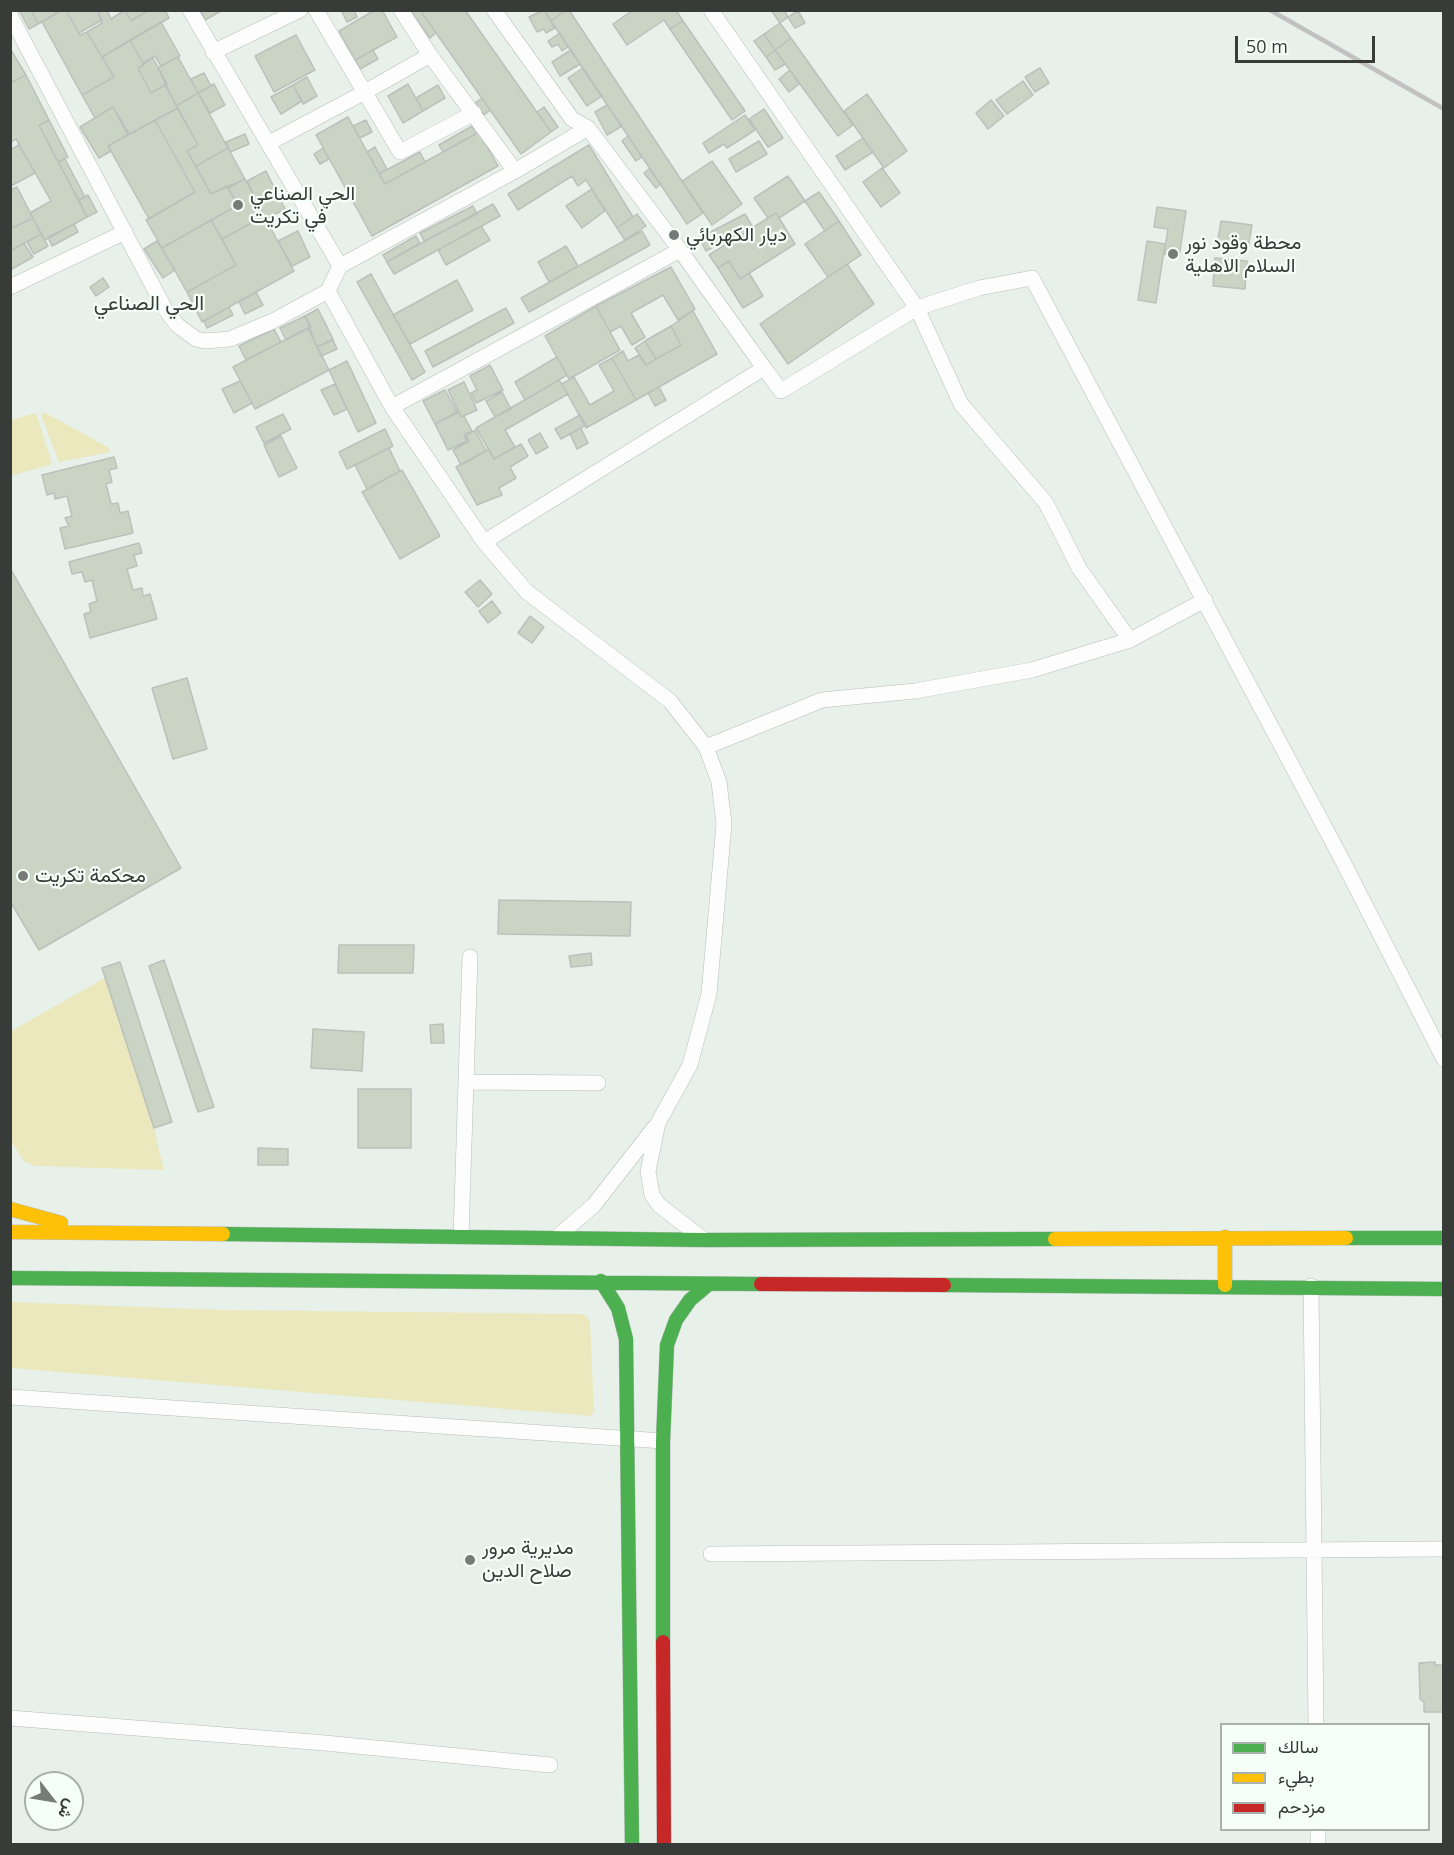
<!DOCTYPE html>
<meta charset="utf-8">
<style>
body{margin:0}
#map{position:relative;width:1454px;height:1855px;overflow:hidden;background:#e8f0ea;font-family:"Open Sans",Vazirmatn,sans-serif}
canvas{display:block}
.frame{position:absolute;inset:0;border:12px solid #373c39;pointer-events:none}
.legend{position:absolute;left:1220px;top:1723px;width:210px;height:108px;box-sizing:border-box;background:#f4fff8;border:2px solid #a8b1ac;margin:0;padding:8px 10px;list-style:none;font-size:18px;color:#373c39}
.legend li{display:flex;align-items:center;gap:12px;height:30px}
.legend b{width:30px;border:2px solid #a8b1ac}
.north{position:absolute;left:24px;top:1771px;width:60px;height:60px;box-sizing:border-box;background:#f4fff8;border:2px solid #a8b1ac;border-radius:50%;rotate:121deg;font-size:16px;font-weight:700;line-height:24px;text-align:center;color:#373c39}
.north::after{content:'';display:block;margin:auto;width:21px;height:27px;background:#757b77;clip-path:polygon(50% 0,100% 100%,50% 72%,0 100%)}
.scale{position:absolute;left:1235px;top:36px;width:140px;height:27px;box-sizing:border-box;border:3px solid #373c39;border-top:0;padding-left:8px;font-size:18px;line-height:21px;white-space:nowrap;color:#373c39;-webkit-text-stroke:4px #f4fff8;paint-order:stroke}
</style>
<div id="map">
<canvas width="1454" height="1855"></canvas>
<div class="frame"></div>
<ul class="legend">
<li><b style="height:8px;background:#4caf50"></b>سالك</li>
<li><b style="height:8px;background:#ffc107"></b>بطيء</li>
<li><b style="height:8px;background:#c62828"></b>مزدحم</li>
</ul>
<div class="north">ش</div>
<div class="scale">50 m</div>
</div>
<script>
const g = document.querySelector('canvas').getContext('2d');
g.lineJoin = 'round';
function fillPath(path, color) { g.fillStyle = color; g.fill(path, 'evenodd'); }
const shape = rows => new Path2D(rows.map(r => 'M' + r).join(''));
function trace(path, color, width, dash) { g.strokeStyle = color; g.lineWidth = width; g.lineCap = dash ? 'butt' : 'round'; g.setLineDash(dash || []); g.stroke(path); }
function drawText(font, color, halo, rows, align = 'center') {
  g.font = font + ' "Open Sans",Vazirmatn,sans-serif'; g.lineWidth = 4.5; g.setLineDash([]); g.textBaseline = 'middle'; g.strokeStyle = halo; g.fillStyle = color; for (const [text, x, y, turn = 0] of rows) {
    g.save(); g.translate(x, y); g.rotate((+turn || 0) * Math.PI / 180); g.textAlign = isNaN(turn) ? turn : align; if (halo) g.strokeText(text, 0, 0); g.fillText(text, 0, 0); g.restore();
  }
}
fillPath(shape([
 [44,412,109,448,110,452,59,462,41,415],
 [36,413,52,464,11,476,11,420],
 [105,978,154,1128,164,1170,34,1166,24,1161,11,1141,11,1031],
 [11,1302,222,1310,584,1314,590,1321,594,1412,591,1416,11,1368]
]), '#eae8bc');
const building = shape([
 [19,10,31,10,38,24,29,29,19,10],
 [31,10,62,10,38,24,31,10],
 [62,10,66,10,80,35,87,32,114,77,82,95,42,22,62,10],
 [66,10,97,10,102,20,79,33,66,10],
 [97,10,107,10,111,19,125,10,131,21,149,10,165,10,169,18,102,57,87,32,102,23,97,10],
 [125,10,149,10,131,21,125,10],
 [200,10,223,10,205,20,200,10],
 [341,10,354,10,357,17,347,22,341,10],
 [375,10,382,10,397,37,355,60,339,31,375,10],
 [410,10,420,10,436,33,430,38,410,10],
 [420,10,465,10,551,132,521,154,420,10],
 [544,10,566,10,551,21,544,10],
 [544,10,555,28,546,33,544,29,537,32,529,17,544,10],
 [566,10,569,10,703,213,687,224,551,21,566,10],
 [633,10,676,10,683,21,670,29,664,20,627,45,613,24,633,10],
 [771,10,784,10,788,17,780,23,771,10],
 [798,11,805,23,795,28,788,17,798,11],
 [683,21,745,111,732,120,670,29,683,21],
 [161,22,180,56,161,66,155,56,143,63,130,40,161,22],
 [780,23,791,38,775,50,764,34,780,23],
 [560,33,568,47,562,51,558,44,552,47,548,41,560,33],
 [764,34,775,50,766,57,754,41,764,34],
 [296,35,315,70,274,92,255,56,296,35],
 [791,38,853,125,838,136,775,50,791,38],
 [130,40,144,65,138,68,151,93,165,85,178,108,128,135,113,107,95,118,82,95,114,77,102,57,130,40],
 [11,50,26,75,10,83,10,51,11,50],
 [373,50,378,59,360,69,355,60,373,50],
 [571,50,580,64,560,76,552,62,571,50],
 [775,50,785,64,775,70,766,57,775,50],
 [178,57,198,93,176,106,158,68,178,57],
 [153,58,167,84,151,93,138,68,153,58],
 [583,68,602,96,587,106,568,78,583,68],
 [1040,68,1049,83,1035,92,1025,77,1040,68],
 [790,70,799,84,789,92,779,79,790,70],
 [204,73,211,86,198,93,191,79,204,73],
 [26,75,49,120,39,125,87,217,45,240,30,213,51,201,16,139,10,143,10,83,26,75],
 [307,77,317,96,303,104,293,85,307,77],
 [1023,81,1033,95,1007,114,996,100,1023,81],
 [214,84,225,105,210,113,198,93,214,84],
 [408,84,423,111,403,123,388,96,408,84],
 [293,85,302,101,281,114,271,97,293,85],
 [438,85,445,98,423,111,416,98,438,85],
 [198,93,228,148,196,166,187,151,198,145,176,106,198,93],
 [867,94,907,151,884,168,844,111,867,94],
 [482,98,490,110,484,115,475,103,482,98],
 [991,100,1004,116,988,129,976,113,991,100],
 [607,105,622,126,607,135,595,112,607,105],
 [113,107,129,134,108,146,111,151,99,158,80,127,113,107],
 [544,107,558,127,551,132,537,112,544,107],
 [178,108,198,145,187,151,211,194,227,186,238,205,162,248,146,220,195,192,155,120,178,108],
 [764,109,783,138,768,147,749,119,764,109],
 [745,115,755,130,727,148,724,144,709,153,703,143,745,115],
 [348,117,385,184,479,132,498,166,372,236,316,135,348,117],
 [49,120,68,157,58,162,39,125,49,120],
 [155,120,195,192,149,219,108,146,155,120],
 [366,120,372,132,360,138,353,126,366,120],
 [472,126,476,134,443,152,439,145,472,126],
 [245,134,249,144,230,152,226,142,245,134],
 [628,136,642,157,636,161,622,141,628,136],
 [863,138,873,152,845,170,836,156,863,138],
 [759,141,767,154,736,172,729,159,759,141],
 [19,145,35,173,11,186,10,150,19,145],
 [589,145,633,217,617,228,586,180,578,186,572,176,518,210,508,194,589,145],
 [375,147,387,169,379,174,367,152,375,147],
 [228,148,245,179,211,194,196,166,228,148],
 [323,148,329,159,320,164,314,154,323,148],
 [420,152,425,162,385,184,379,174,420,152],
 [65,159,85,197,79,200,58,162,65,159],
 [712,161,742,204,712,225,682,181,712,161],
 [882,168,900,193,881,207,863,182,882,168],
 [649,169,661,184,656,188,644,173,649,169],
 [266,171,285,209,266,219,247,181,266,171],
 [788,176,805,201,779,218,776,213,768,218,754,198,788,176],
 [245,179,264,216,222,239,211,220,238,205,228,188,245,179],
 [17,187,33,218,10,229,10,190,17,187],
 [592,189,605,211,582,228,566,206,592,189],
 [819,192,839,221,825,231,805,201,819,192],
 [88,195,97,212,87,217,79,200,88,195],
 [493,204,500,216,394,274,387,262,493,204],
 [473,206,477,214,424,241,420,233,473,206],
 [1157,207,1186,211,1179,257,1164,254,1168,229,1154,227,1157,207],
 [776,213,795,244,740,279,729,261,718,268,709,255,776,213],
 [637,214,646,226,625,240,617,228,637,214],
 [745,214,752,226,706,251,699,238,745,214],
 [264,216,294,271,202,322,187,292,236,265,222,239,264,216],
 [33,218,41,234,10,251,10,229,33,218],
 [211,220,236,265,187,292,162,248,211,220],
 [839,221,861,255,828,277,805,244,839,221],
 [1221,221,1252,225,1248,249,1217,245,1221,221],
 [74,224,78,232,52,246,48,237,74,224],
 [481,226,490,240,446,265,438,250,481,226],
 [298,231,310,257,292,266,278,241,298,231],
 [642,231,650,245,529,312,521,298,642,231],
 [41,234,48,246,34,254,27,242,41,234],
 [416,236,420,243,387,262,383,255,416,236],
 [157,241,175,270,163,278,144,249,157,241],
 [1147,241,1165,244,1156,303,1138,300,1147,241],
 [24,243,33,257,10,270,10,251,24,243],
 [566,246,578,266,549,282,538,262,566,246],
 [1215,258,1247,261,1245,289,1213,286,1215,258],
 [729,261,740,279,749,273,763,296,743,308,718,268,729,261],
 [847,264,874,304,788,364,760,324,847,264],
 [671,267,695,309,678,320,663,295,631,313,645,337,632,345,621,326,610,332,596,306,671,267],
 [371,274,425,372,412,380,357,282,371,274],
 [103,278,109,287,96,296,90,287,103,278],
 [457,280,473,310,410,344,393,315,457,280],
 [256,292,263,305,245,314,239,302,256,292],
 [596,306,620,350,569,379,545,336,596,306],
 [229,307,233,315,207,328,204,321,229,307],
 [506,308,514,323,433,367,425,351,506,308],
 [318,309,333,339,317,347,305,316,318,309],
 [693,311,717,354,636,400,612,358,623,351,628,361,639,355,646,365,656,359,681,345,671,326,693,311],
 [305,316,311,327,286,340,280,328,305,316],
 [671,326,681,345,656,359,645,341,671,326],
 [308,328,329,370,255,409,233,367,308,328],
 [274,329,281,342,246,360,239,346,274,329],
 [333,340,337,349,321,356,317,347,333,340],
 [645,341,656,359,646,365,635,348,645,341],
 [557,357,567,375,525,400,515,382,557,357],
 [612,358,636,400,586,428,562,384,574,377,590,405,614,391,599,365,612,358],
 [347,361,376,423,358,432,329,370,347,361],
 [490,365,503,390,476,403,471,393,477,390,470,376,490,365],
 [559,380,568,394,505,430,515,447,494,459,476,428,559,380],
 [240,381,252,403,234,413,222,389,240,381],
 [464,382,477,410,461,417,448,390,464,382],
 [335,384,347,409,334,415,321,390,335,384],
 [659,387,666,400,655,406,648,393,659,387],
 [445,390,457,412,435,424,423,401,445,390],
 [502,392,511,409,495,417,486,401,502,392],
 [459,412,461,417,464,416,472,431,464,435,467,441,448,450,435,424,459,412],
 [283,414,291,429,264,443,256,427,283,414],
 [580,415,586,425,561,439,555,429,580,415],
 [581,428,588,443,577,449,570,434,581,428],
 [385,429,393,446,347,469,339,452,385,429],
 [475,430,486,451,461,465,453,450,469,441,466,436,475,430],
 [540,433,548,447,536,454,528,440,540,433],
 [281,436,297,468,279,477,264,445,281,436],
 [521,444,528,456,510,467,516,478,499,488,502,495,477,505,456,467,489,449,494,459,521,444],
 [389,448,400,471,367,489,355,465,389,448],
 [114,457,117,468,109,470,112,482,106,484,111,504,118,503,120,513,128,511,133,533,65,549,60,528,69,526,65,518,72,516,67,496,55,499,54,493,47,495,42,475,114,457],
 [402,470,440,536,400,559,362,492,402,470],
 [139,543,142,553,134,555,137,566,127,569,133,590,142,588,143,596,150,594,157,619,90,638,84,614,91,612,89,604,97,601,92,580,85,582,82,572,72,574,69,562,139,543],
 [10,568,181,868,39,950,10,901,10,568],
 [480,580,492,594,478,607,465,592,480,580],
 [492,601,501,613,488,623,479,611,492,601],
 [530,616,544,627,532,643,518,633,530,616],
 [187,678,207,749,173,759,152,688,187,678],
 [499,900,631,902,630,936,498,934,499,900],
 [339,945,414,945,413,973,338,973,339,945],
 [591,953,592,965,571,967,569,956,591,953],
 [164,960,214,1107,198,1112,149,966,164,960],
 [120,962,172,1122,154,1128,102,968,120,962],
 [443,1024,444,1043,431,1043,430,1025,443,1024],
 [313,1029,364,1032,362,1071,311,1068,313,1029],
 [358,1089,411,1089,411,1148,358,1148,358,1089],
 [258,1148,288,1149,288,1165,258,1165,258,1148],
 [1435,1662,1435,1665,1444,1665,1444,1712,1424,1712,1424,1702,1420,1699,1419,1663,1435,1662]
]);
fillPath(building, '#cad4c5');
trace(building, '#bbc0bb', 1.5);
const street = shape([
 [190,10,340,266,328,291,392,407,484,542,527,592,670,701,706,747,719,782,724,824,709,994,690,1065,658,1123,648,1171,652,1195,659,1205,704,1240],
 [316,10,400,152,474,113],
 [401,10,430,55,515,171],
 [711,10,917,308,961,404,1046,503,1079,568,1130,640,1205,600],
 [10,15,165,309,177,325,196,339,205,341,230,339,273,321,328,291],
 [213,52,300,10],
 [269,143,365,92,430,55],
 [680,250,764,368],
 [340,266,515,171,588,128],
 [10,287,125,232],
 [392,407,680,250,588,128,572,119,494,10],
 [484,542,764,368,781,391,917,308,979,288,1032,278,1339,854,1444,1059],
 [706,747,822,700,915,691,1032,670,1130,640],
 [466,1082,598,1083],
 [461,1236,470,957],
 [557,1237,594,1205,654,1128],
 [1311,1286,1316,1724],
 [10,1397,663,1441],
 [711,1554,1444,1549],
 [10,1718,325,1743,550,1765],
 [1318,1830,1318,1844]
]);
const fast = shape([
 [223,1234,704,1240,1055,1239],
 [1346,1238,1444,1238],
 [10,1278,761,1284],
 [601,1281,618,1308,626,1339,632,1844],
 [944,1285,1444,1289],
 [663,1642,663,1441,667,1345,676,1320,690,1300,709,1284]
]);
const slow = shape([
 [10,1209,61,1223],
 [10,1232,223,1234],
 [1225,1237,1225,1285],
 [1055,1239,1346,1238]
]);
const jam = shape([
 [761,1284,944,1285],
 [663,1642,664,1844]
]);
trace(street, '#b8beba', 16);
trace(fast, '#b8beba', 15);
trace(slow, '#b8beba', 15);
trace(jam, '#b8beba', 15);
trace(street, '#fcfdfc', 15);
trace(fast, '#4caf50', 14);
trace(slow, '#ffc107', 14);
trace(jam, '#c62828', 14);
trace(shape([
 [1270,10,1444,109]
]), '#c0c1c0', 4.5);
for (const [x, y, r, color] of [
 [238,205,6,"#757b77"],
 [674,235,6,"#757b77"],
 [1173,254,6,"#757b77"],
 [23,876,6,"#757b77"],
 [470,1560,6,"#757b77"]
]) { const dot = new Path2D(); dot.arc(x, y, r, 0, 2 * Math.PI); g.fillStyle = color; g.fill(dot); trace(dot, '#f4fff8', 2); }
drawText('20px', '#373c39', '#f4fff8', [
 ["الحي الصناعي",250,194],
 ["في تكريت",250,217],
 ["ديار الكهربائي",686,235],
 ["محطة وقود نور",1185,243],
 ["السلام الاهلية",1185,266],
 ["محكمة تكريت",35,876],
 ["مديرية مرور",482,1548],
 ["صلاح الدين",482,1571]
], 'left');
drawText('21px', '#373c39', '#f4fff8', [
 ["الحي الصناعي",149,304]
]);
</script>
